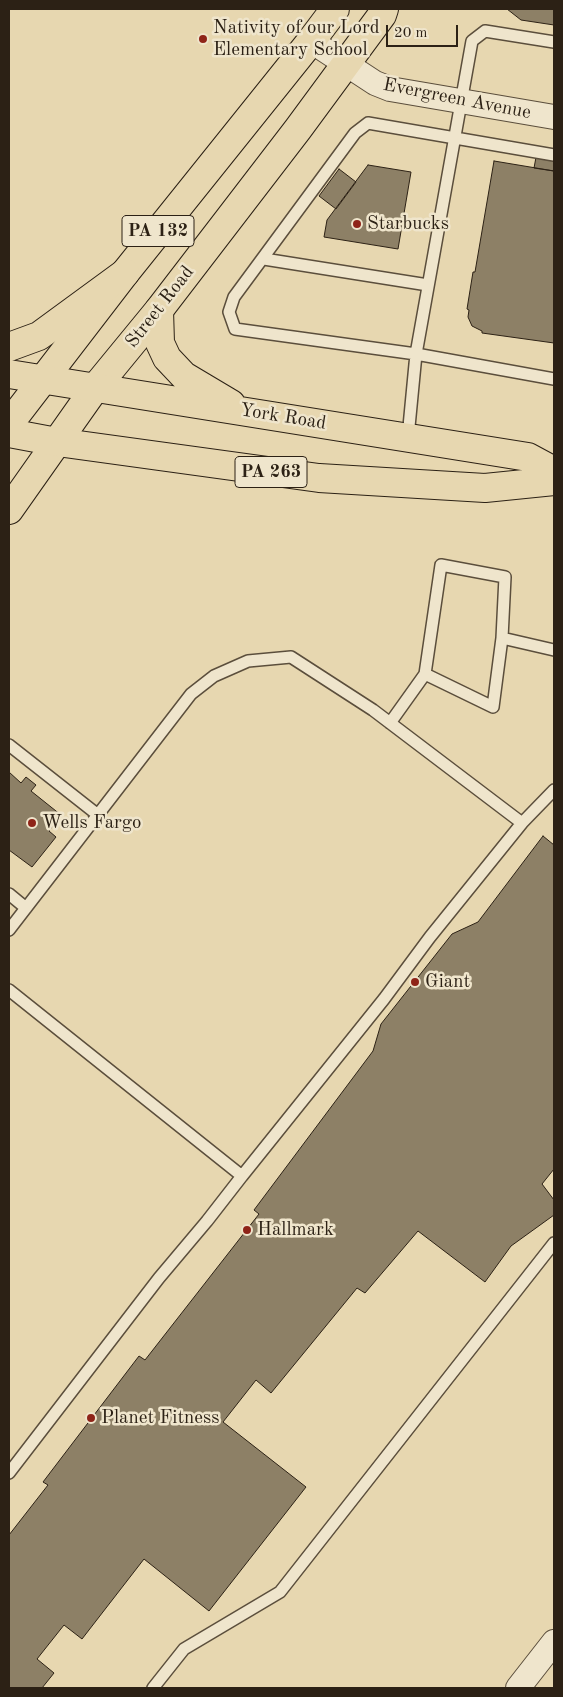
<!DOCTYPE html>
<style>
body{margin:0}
#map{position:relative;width:563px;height:1697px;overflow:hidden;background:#e7d7b0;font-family:"Old Standard TT",serif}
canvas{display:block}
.frame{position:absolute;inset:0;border:10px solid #2c2115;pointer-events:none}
.scale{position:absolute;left:386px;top:25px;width:72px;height:22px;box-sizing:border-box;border:2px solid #2c2115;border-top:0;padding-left:6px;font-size:15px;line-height:18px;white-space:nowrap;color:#2c2115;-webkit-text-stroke:4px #efe5cc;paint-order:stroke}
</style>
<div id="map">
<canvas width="563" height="1697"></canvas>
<div class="frame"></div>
<div class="scale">20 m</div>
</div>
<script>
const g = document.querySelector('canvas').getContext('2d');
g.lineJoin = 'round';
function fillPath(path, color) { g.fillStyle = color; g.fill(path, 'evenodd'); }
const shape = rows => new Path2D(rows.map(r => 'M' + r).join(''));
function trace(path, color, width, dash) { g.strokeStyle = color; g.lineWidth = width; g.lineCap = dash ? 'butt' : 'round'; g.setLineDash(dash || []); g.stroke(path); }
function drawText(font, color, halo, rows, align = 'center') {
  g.font = font + ' "Old Standard TT",serif'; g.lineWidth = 5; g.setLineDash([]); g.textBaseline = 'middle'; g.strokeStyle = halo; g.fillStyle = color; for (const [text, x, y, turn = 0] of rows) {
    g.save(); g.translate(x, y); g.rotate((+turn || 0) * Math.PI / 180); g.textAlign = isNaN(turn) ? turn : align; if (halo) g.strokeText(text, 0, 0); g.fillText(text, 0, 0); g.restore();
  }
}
const building = shape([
 [507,9,554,9,554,25,521,20,507,9],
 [537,152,554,155,554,171,534,168,537,152],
 [494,161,554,171,554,343,482,333,482,331,472,326,468,317,469,310,467,309,473,272,475,272,494,161],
 [368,165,411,172,398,249,324,237,327,220,368,165],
 [339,169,356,182,336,209,319,196,339,169],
 [9,772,21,783,26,777,36,785,31,791,61,815,49,831,56,837,32,867,9,850,9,772],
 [543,836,554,845,554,1169,542,1184,554,1200,554,1215,511,1246,485,1282,418,1231,365,1293,357,1288,271,1393,256,1380,223,1422,306,1487,209,1611,144,1559,82,1639,64,1625,37,1659,54,1673,42,1688,9,1688,9,1535,48,1485,43,1482,139,1356,145,1360,259,1214,254,1210,373,1051,381,1024,452,934,478,922,543,836]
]);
fillPath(building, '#8d8066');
trace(building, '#2c2115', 1);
const lane = shape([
 [554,155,368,123,355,133,234,297,229,312,235,329,416,354,554,379],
 [264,259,428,285],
 [408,437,416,354,472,41,485,31,554,42],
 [425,674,441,565,505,577,502,638],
 [390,723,425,674,493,707,502,638,554,650],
 [9,745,98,815],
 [9,894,26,908],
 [9,930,191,694,214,676,248,661,291,657,373,710,522,823,554,790],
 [9,990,242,1176,207,1221,159,1278,9,1473],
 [242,1176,384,999,430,937,522,823],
 [153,1688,184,1649,280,1592,554,1243]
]);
const street = shape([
 [311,41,375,83,390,89,554,117],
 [518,1688,554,1642]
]);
const primary = shape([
 [9,424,125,273,311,41,335,9],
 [9,510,95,388,159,310,298,129,382,15,384,9]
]);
const highway = shape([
 [159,310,160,343,167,358,184,376,231,404],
 [9,347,39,336,125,273],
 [9,374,528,457,554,471],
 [9,433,57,442,319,478,485,488,554,481]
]);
trace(lane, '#5b4e3c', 14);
trace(street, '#5b4e3c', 26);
trace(primary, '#2c2115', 30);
trace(highway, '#2c2115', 30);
trace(lane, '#efe5cc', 11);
trace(street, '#efe5cc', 24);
trace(primary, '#e7d7b0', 28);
trace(highway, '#e7d7b0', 28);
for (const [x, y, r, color] of [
 [203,39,5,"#8f2418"],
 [357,224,5,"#8f2418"],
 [32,823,5,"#8f2418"],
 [415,982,5,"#8f2418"],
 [247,1230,5,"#8f2418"],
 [91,1418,5,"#8f2418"]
]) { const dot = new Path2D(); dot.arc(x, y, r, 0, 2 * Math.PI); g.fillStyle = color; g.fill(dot); trace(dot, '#efe5cc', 2); }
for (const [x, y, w] of [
 [158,231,72],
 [271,472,72]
]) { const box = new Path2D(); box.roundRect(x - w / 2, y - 15.5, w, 31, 4); g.fillStyle = '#efe5cc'; g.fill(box); trace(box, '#2c2115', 1); }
drawText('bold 18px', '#2c2115', null, [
 ["PA 132",158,231],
 ["PA 263",271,472]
]);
drawText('19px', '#2c2115', '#efe5cc', [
 ["Nativity of our Lord",213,28],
 ["Elementary School",213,50],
 ["Starbucks",367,224],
 ["Wells Fargo",42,823],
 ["Giant",425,982],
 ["Hallmark",257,1230],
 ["Planet Fitness",101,1418]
], 'left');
drawText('19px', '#2c2115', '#efe5cc', [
 ["Evergreen Avenue",457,99,11],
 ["Street Road",160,307,-52],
 ["York Road",283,417,9]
]);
</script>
